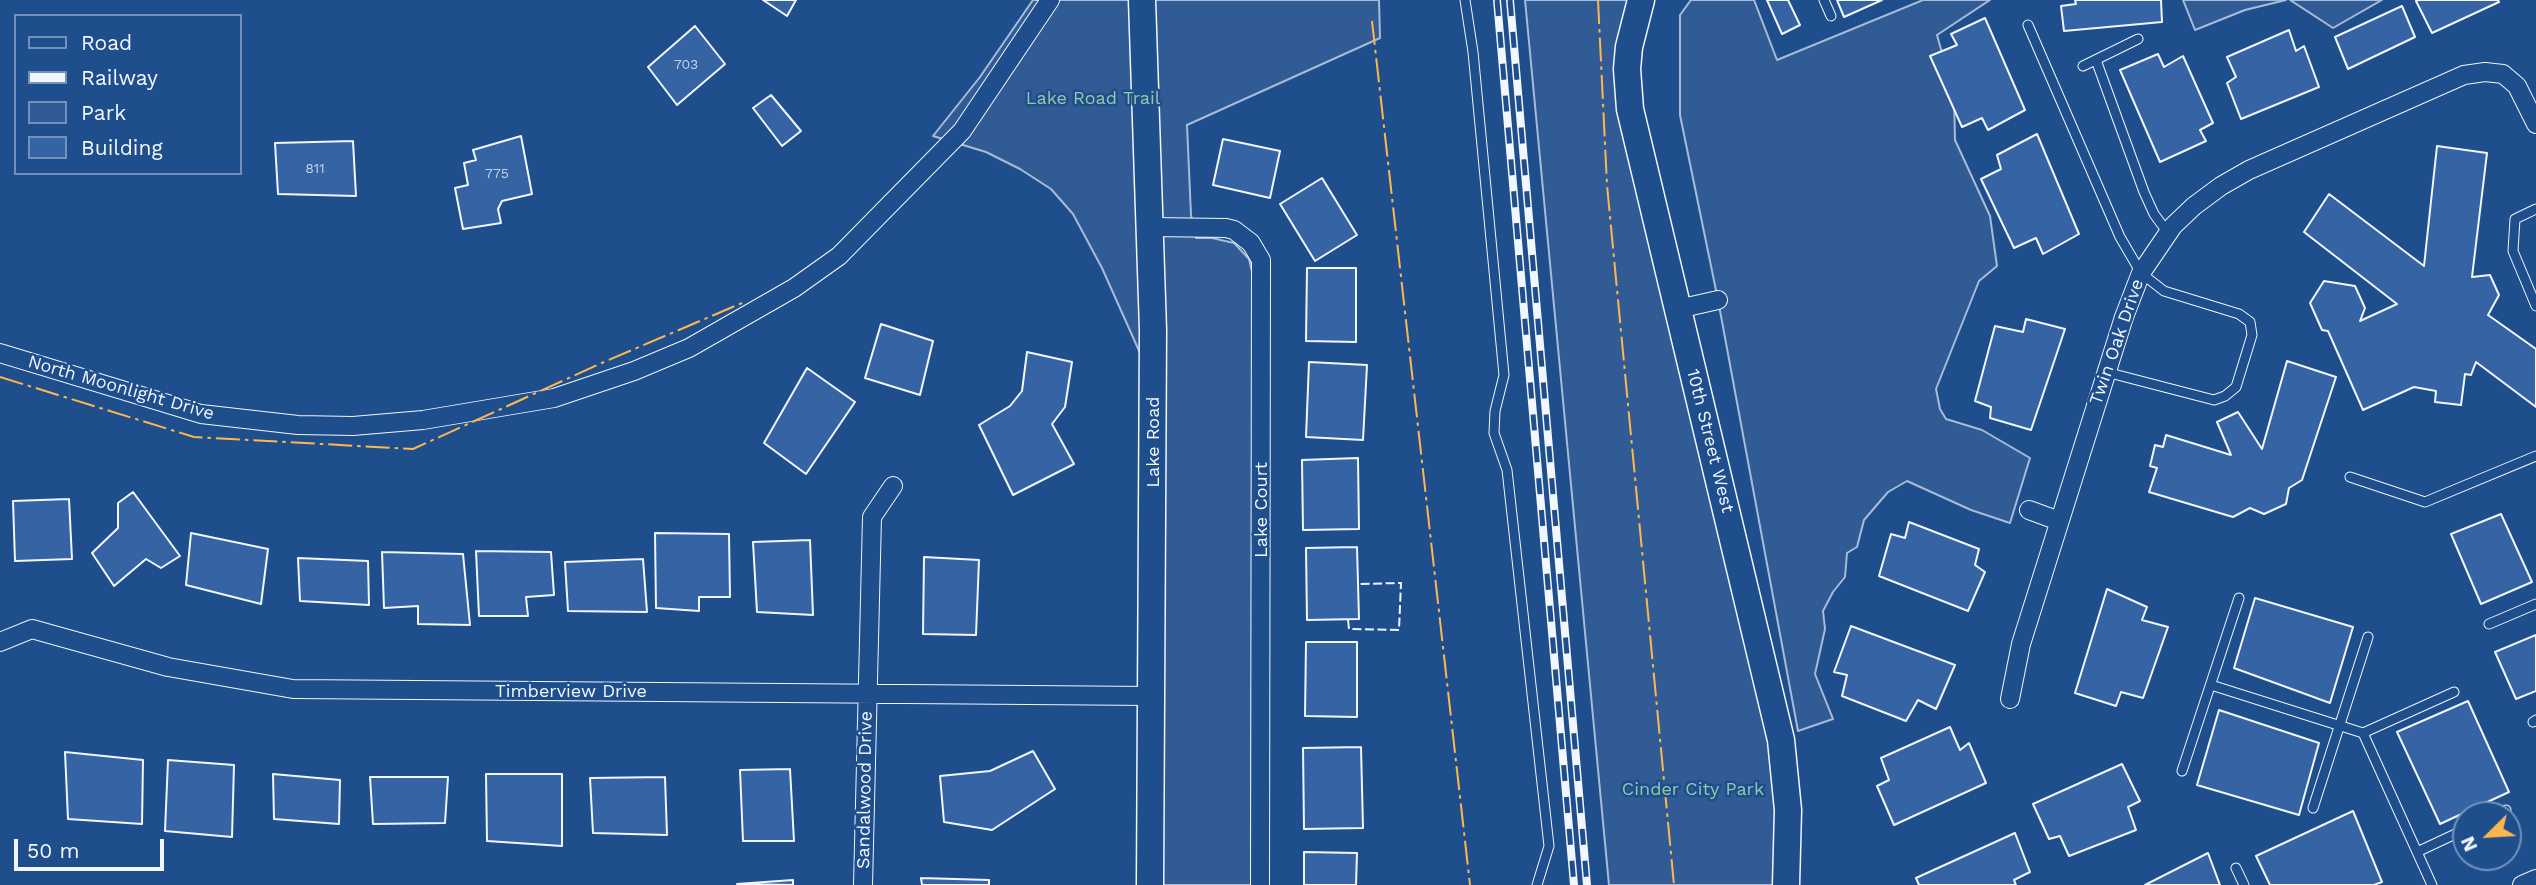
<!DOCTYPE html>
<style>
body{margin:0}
#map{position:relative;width:2536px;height:885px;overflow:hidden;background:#1f4e8c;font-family:"Work Sans",sans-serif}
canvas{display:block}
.legend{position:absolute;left:14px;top:14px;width:228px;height:161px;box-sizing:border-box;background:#1f4e8c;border:2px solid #7391ba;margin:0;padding:9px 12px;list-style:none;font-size:21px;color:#f2f6ff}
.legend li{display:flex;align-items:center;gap:14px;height:35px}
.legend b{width:35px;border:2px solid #7391ba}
.north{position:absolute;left:2452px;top:801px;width:70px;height:70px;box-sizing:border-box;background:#1f4e8c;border:2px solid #7391ba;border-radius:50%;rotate:246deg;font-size:19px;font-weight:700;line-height:28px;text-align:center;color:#f2f6ff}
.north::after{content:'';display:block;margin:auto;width:24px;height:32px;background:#ffb74d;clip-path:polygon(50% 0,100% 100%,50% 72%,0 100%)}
.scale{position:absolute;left:14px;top:839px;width:150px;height:32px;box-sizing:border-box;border:4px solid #f2f6ff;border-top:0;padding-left:9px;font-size:21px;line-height:24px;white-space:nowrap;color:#f2f6ff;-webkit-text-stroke:5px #1f4e8c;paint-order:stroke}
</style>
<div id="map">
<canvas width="2536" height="885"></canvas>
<ul class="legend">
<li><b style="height:9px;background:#1f4e8c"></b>Road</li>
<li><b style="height:9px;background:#f2f6ff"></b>Railway</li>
<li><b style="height:19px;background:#305b95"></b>Park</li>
<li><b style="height:19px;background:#3563a3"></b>Building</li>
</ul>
<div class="north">N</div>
<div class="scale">50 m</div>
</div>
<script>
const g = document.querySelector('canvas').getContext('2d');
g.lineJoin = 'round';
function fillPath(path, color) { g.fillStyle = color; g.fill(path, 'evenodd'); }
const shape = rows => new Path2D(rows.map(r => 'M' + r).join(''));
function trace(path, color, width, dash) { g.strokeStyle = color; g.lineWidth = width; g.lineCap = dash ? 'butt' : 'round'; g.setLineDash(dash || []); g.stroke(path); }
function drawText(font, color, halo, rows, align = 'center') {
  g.font = font + ' "Work Sans",sans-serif'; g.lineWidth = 5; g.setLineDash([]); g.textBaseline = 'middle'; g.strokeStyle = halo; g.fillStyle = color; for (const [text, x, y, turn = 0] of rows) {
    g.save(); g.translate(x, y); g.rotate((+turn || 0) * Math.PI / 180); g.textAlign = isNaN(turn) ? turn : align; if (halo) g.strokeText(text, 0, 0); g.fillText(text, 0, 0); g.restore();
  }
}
const green = shape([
 [1033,0,1379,0,1380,38,1187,125,1191,215,1196,238,1212,238,1234,243,1249,259,1254,280,1251,885,1143,885,1140,353,1102,268,1073,214,1051,189,1020,169,986,152,933,136,980,77,1033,0],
 [1525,0,1642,0,1627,69,1778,725,1783,885,1609,885,1525,0],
 [1691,0,1754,0,1777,60,1923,0,1990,0,1937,35,1954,96,1955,140,1990,216,1997,266,1979,281,1936,389,1940,409,1946,419,1982,430,2030,458,2010,523,1971,510,1907,481,1888,492,1864,520,1857,547,1847,553,1845,577,1833,592,1823,611,1825,629,1815,674,1833,719,1798,731,1718,300,1680,115,1680,15,1691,0],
 [2183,0,2286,0,2245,10,2195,30,2183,0],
 [2290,0,2382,0,2333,28,2290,0]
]);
fillPath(green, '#305b95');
trace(green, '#a8bbd7', 2);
const building = shape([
 [763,0,796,0,787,16,763,0],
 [1767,0,1788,0,1800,25,1782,34,1767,0],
 [1837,0,1882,0,1844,17,1837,0],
 [2075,0,2161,0,2162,22,2064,31,2061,6,2076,4,2075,0],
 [2418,0,2498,0,2499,2,2432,33,2416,1,2418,0],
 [2402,6,2415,37,2348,69,2335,37,2402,6],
 [1985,18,2025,110,1988,130,1982,118,1962,127,1930,56,1957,45,1951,34,1985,18],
 [695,26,725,64,677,105,648,67,695,26],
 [2289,30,2296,51,2304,46,2319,87,2241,119,2227,83,2236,77,2227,57,2289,30],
 [2158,54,2164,67,2183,56,2213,123,2200,130,2206,141,2160,162,2120,70,2158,54],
 [771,95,801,131,782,146,753,108,771,95],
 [2037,134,2079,234,2043,254,2036,238,2014,248,1981,179,2001,169,1997,155,2037,134],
 [521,136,532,194,502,201,498,209,501,223,463,229,455,188,468,185,464,163,476,160,473,150,521,136],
 [1223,139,1280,151,1270,198,1213,185,1223,139],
 [353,141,356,196,278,194,275,143,353,141],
 [2437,146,2487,153,2472,277,2490,275,2499,295,2488,315,2536,349,2536,407,2476,362,2471,375,2465,374,2461,405,2435,402,2436,391,2414,387,2363,410,2328,331,2322,330,2310,303,2324,281,2355,286,2365,308,2360,321,2397,304,2304,232,2329,194,2424,266,2437,146],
 [1322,178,1357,235,1315,261,1280,204,1322,178],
 [1307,268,1356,268,1356,342,1306,341,1307,268],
 [2026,319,2065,329,2031,430,1990,418,1991,407,1975,401,1995,326,2023,332,2026,319],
 [881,324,933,341,920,395,865,378,881,324],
 [1027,352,1072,362,1065,407,1052,424,1074,464,1013,495,979,425,1010,406,1022,391,1027,352],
 [2287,361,2336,377,2302,480,2289,488,2286,504,2264,514,2250,508,2233,517,2149,492,2157,468,2150,466,2155,445,2163,447,2166,435,2231,455,2217,422,2238,412,2262,449,2287,361],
 [1309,362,1367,365,1363,440,1306,437,1309,362],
 [807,368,855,402,806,474,764,443,807,368],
 [1358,458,1359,529,1303,530,1302,460,1358,458],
 [133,492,180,556,161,568,146,559,114,586,92,553,118,528,118,503,133,492],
 [69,499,72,559,15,561,13,501,69,499],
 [2501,514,2532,582,2481,604,2451,534,2501,514],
 [1909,522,1979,549,1975,565,1985,572,1968,611,1879,576,1891,534,1905,538,1909,522],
 [191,533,268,549,261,604,186,585,191,533],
 [655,533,729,534,730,597,699,597,699,611,656,608,655,533],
 [810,540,813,615,757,612,753,542,810,540],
 [1357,547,1359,619,1307,620,1306,548,1357,547],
 [476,551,551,552,554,595,526,597,528,616,479,616,476,551],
 [382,552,463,554,470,625,418,624,418,606,384,608,382,552],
 [924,557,979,560,976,635,923,634,924,557],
 [298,558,368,561,369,605,300,601,298,558],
 [643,559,647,612,568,611,565,562,643,559],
 [2107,589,2147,607,2142,620,2168,627,2143,698,2121,692,2116,706,2075,693,2107,589],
 [2255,598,2353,627,2330,703,2234,668,2255,598],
 [1851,626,1955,665,1936,709,1918,700,1906,721,1842,696,1847,675,1834,672,1851,626],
 [2536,635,2536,691,2516,699,2495,652,2536,635],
 [1306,642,1357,642,1357,717,1305,716,1306,642],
 [2468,701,2509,792,2440,824,2397,732,2468,701],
 [2219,710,2319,743,2299,815,2197,785,2219,710],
 [1950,727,1960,750,1969,743,1986,783,1894,825,1877,786,1889,780,1881,758,1950,727],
 [1361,747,1363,828,1304,829,1303,748,1361,747],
 [1033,751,1055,789,992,830,944,822,940,776,990,771,1033,751],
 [65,752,143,760,142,824,68,819,65,752],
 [168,760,234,765,232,837,165,831,168,760],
 [2122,764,2140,801,2128,807,2136,830,2069,856,2060,836,2049,839,2033,804,2122,764],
 [790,769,794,841,743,841,740,770,790,769],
 [273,774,340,780,339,824,274,819,273,774],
 [486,774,562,774,562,846,487,841,486,774],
 [370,777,448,777,445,823,373,824,370,777],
 [665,777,667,835,593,833,590,778,665,777],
 [2353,811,2382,882,2374,885,2270,885,2256,856,2353,811],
 [2015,833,2030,872,2014,880,2016,885,1919,885,1916,878,2015,833],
 [1304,852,1357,853,1356,885,1304,885,1304,852],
 [2208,853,2220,885,2145,885,2208,853],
 [921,878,989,880,989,885,922,885,921,878],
 [793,880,793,885,737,884,793,880]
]);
fillPath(building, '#3563a3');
trace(building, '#f2f6ff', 2);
const lane = shape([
 [1465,0,1473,52,1504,375,1495,411,1494,433,1507,470,1549,846,1537,885],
 [1824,0,1831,16],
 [2028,25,2120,237,2141,273,2164,291,2239,314,2250,322,2252,335,2236,387,2225,396,2214,400,2106,372],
 [2096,60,2144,192,2154,214,2168,233],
 [2083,66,2138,39],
 [2536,209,2515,219,2513,251,2536,306],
 [2350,477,2425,502,2536,456],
 [2489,624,2536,604],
 [2211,685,2363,733,2432,885],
 [2533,722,2536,720],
 [2363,733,2454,692],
 [2182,771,2239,598],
 [2313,808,2368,637],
 [2496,815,2506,810],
 [2417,852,2466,829],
 [2236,868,2244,885]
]);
const street = shape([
 [1151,227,1226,228,1234,230,1251,243,1261,260,1260,885],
 [1678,309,1718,300],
 [0,353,201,414,298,425,353,426,423,420,554,398,634,371,689,348,794,288,839,256,962,131,1050,0],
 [2029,510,2059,521],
 [0,642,32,629,168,667,293,689,1151,696],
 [2010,699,2021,644,2124,317,2141,273,2173,226,2194,206,2221,186,2249,170,2464,75,2485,72,2503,74,2517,86,2536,124],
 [863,885,872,517,893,486],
 [2522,885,2536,879]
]);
const secondary = shape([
 [1142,0,1153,330,1150,885],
 [1641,0,1629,47,1627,69,1630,109,1781,740,1788,810,1786,885]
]);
trace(lane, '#f2f6ff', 11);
trace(street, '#f2f6ff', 20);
trace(secondary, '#f2f6ff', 29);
trace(lane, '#1f4e8c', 9);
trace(street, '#1f4e8c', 18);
trace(secondary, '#1f4e8c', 26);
const rail = shape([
 [1497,0,1574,885],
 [1510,0,1587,885]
]);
trace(rail, '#f2f6ff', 8);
trace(rail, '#1f4e8c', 5, [16]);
trace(shape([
 [1348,620,1349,629,1399,630,1401,583,1358,584]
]), '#f2f6ff', 2, [9, 3.5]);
trace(shape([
 [1598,0,1607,185,1674,885],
 [1372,21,1470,885],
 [0,377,194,437,413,449,604,362,742,303]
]), '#ffb74d', 2, [24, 5, 3.5, 5]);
drawText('14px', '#c3d1e8', null, [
 ["703",686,65],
 ["811",315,169],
 ["775",497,174]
]);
drawText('18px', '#97c8a6', '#1f4e8c', [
 ["Lake Road Trail",1093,99],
 ["Cinder City Park",1693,790]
]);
drawText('18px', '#f2f6ff', '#1f4e8c', [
 ["Twin Oak Drive",2117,342,-71],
 ["North Moonlight Drive",121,388,16],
 ["10th Street West",1710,441,76],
 ["Lake Road",1154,442,-90],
 ["Lake Court",1262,510,-90],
 ["Timberview Drive",571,692],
 ["Sandalwood Drive",865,790,-89]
]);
</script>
